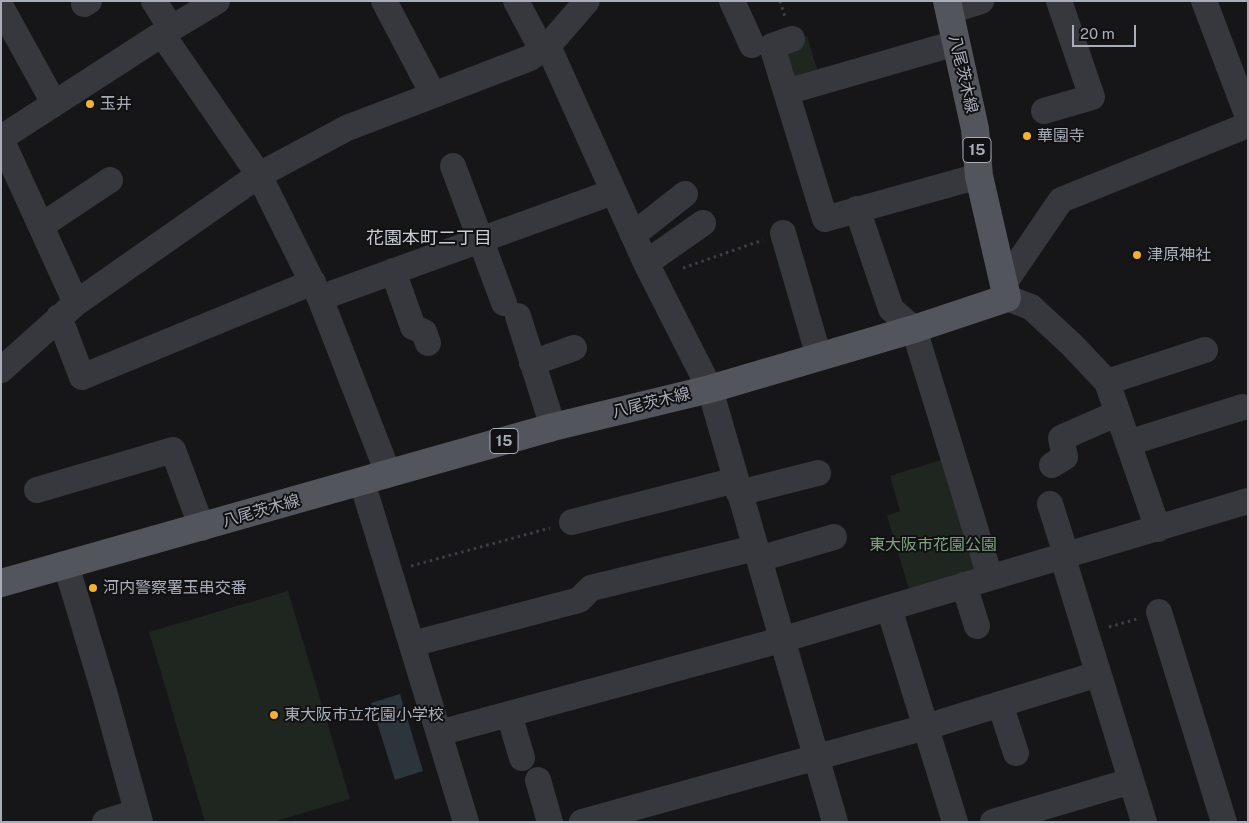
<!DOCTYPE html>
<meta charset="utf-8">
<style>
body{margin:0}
#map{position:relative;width:1249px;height:823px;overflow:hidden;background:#161618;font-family:"Public Sans",sans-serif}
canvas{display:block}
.frame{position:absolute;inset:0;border:2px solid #a8adb8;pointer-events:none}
.scale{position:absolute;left:1072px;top:25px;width:64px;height:22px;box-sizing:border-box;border:2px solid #a8adb8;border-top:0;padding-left:6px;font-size:15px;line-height:18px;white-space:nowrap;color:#a8adb8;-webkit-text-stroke:4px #111113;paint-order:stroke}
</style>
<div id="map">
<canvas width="1249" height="823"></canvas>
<div class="frame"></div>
<div class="scale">20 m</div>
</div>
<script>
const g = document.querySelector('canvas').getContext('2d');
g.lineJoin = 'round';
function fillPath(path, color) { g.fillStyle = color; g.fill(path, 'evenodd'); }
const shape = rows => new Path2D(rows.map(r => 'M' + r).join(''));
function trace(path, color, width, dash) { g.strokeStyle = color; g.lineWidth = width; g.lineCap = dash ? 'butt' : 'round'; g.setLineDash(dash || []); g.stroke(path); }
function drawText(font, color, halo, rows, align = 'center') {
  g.font = font + ' "Public Sans","Noto Sans JP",sans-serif'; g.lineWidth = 4; g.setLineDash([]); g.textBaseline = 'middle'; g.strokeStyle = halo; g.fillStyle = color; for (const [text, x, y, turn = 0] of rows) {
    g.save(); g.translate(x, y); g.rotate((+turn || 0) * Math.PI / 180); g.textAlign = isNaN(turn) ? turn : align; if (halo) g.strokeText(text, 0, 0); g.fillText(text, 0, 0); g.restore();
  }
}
fillPath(shape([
 [807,36,820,78,789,87,777,47],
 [944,459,979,575,911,596,887,516,900,511,890,476],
 [288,591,350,799,273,822,205,822,149,632]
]), '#1e261f');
fillPath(shape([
 [400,694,423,771,395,780,371,703]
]), '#2c353c');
trace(shape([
 [780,1,785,17],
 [683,268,763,240],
 [411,566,550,528],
 [1109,627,1137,619]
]), '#3d3f44', 3, [2.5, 4]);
trace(shape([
 [154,1,171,28],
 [384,1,433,94],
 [516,1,542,50],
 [732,1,752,45],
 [1204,1,1248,117],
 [84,4,89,1],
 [1,7,54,103],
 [949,11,981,1],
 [162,34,259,175,320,298,388,473],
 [792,39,772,46,825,219,979,176],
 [548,46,645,261,710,389,835,822],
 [786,92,956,43],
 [1044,111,1092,97,1059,1],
 [1,138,162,34,217,1],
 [1,139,76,303],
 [453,166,504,303],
 [857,209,891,309,914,329,990,577],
 [41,226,110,180],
 [783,233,819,357],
 [633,235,685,194],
 [646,263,703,223],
 [393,271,413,327,424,332,428,343],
 [1003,285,1061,200,1248,125],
 [320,298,613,192],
 [1007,298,1031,307,1072,345,1107,382,1158,529],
 [518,316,553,427],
 [59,317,82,377,313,282],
 [532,363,574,348],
 [1,370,76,303,259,175,347,128,530,58,548,46,587,1],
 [1107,382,1205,350],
 [1128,443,1243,407],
 [1052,465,1065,457,1061,438,1118,413],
 [362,482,466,822],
 [37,490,173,450,202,528],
 [739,493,818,473],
 [1050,504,1066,554],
 [572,522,736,480],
 [1062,555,1144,822],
 [759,559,834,537],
 [66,565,105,695,140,822],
 [964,585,977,626],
 [889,608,955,822],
 [1159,612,1224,822],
 [412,644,579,600,591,588,755,548],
 [1000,704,1016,753],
 [509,714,522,758],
 [439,733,781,640,1248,501],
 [538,780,550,822],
 [105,822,137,812],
 [582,822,926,727,1098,674],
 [993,822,1131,781]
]), '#37383d', 26);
trace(shape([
 [1,583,553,427,710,389,914,329,1007,298,979,176,975,129,947,1]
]), '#53555c', 28);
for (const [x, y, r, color] of [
 [90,104,5,"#f2b134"],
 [1027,136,5,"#f2b134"],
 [1137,255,5,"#f2b134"],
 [93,588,5,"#f2b134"],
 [274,715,5,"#f2b134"]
]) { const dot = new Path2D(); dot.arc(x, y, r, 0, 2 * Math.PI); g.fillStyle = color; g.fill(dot); trace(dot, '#111113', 2); }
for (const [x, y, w] of [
 [977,150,28],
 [504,441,28]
]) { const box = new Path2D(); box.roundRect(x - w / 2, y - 12.5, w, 25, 4); g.fillStyle = '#111113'; g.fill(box); trace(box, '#a8adb8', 1); }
drawText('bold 15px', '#a8adb8', null, [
 ["15",977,150],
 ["15",504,441]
]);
drawText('16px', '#a8adb8', '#111113', [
 ["八尾茨木線",963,74,77],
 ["八尾茨木線",651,403,-14],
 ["八尾茨木線",261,511,-16]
]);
drawText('16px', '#a8adb8', '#111113', [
 ["玉井",100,104],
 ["華園寺",1037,136],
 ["津原神社",1147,255],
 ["河内警察署玉串交番",103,588],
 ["東大阪市立花園小学校",284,715]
], 'left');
drawText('16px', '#7fa381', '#111113', [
 ["東大阪市花園公園",933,545]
]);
drawText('18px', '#c9ccd4', '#111113', [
 ["花園本町二丁目",429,238]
]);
</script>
